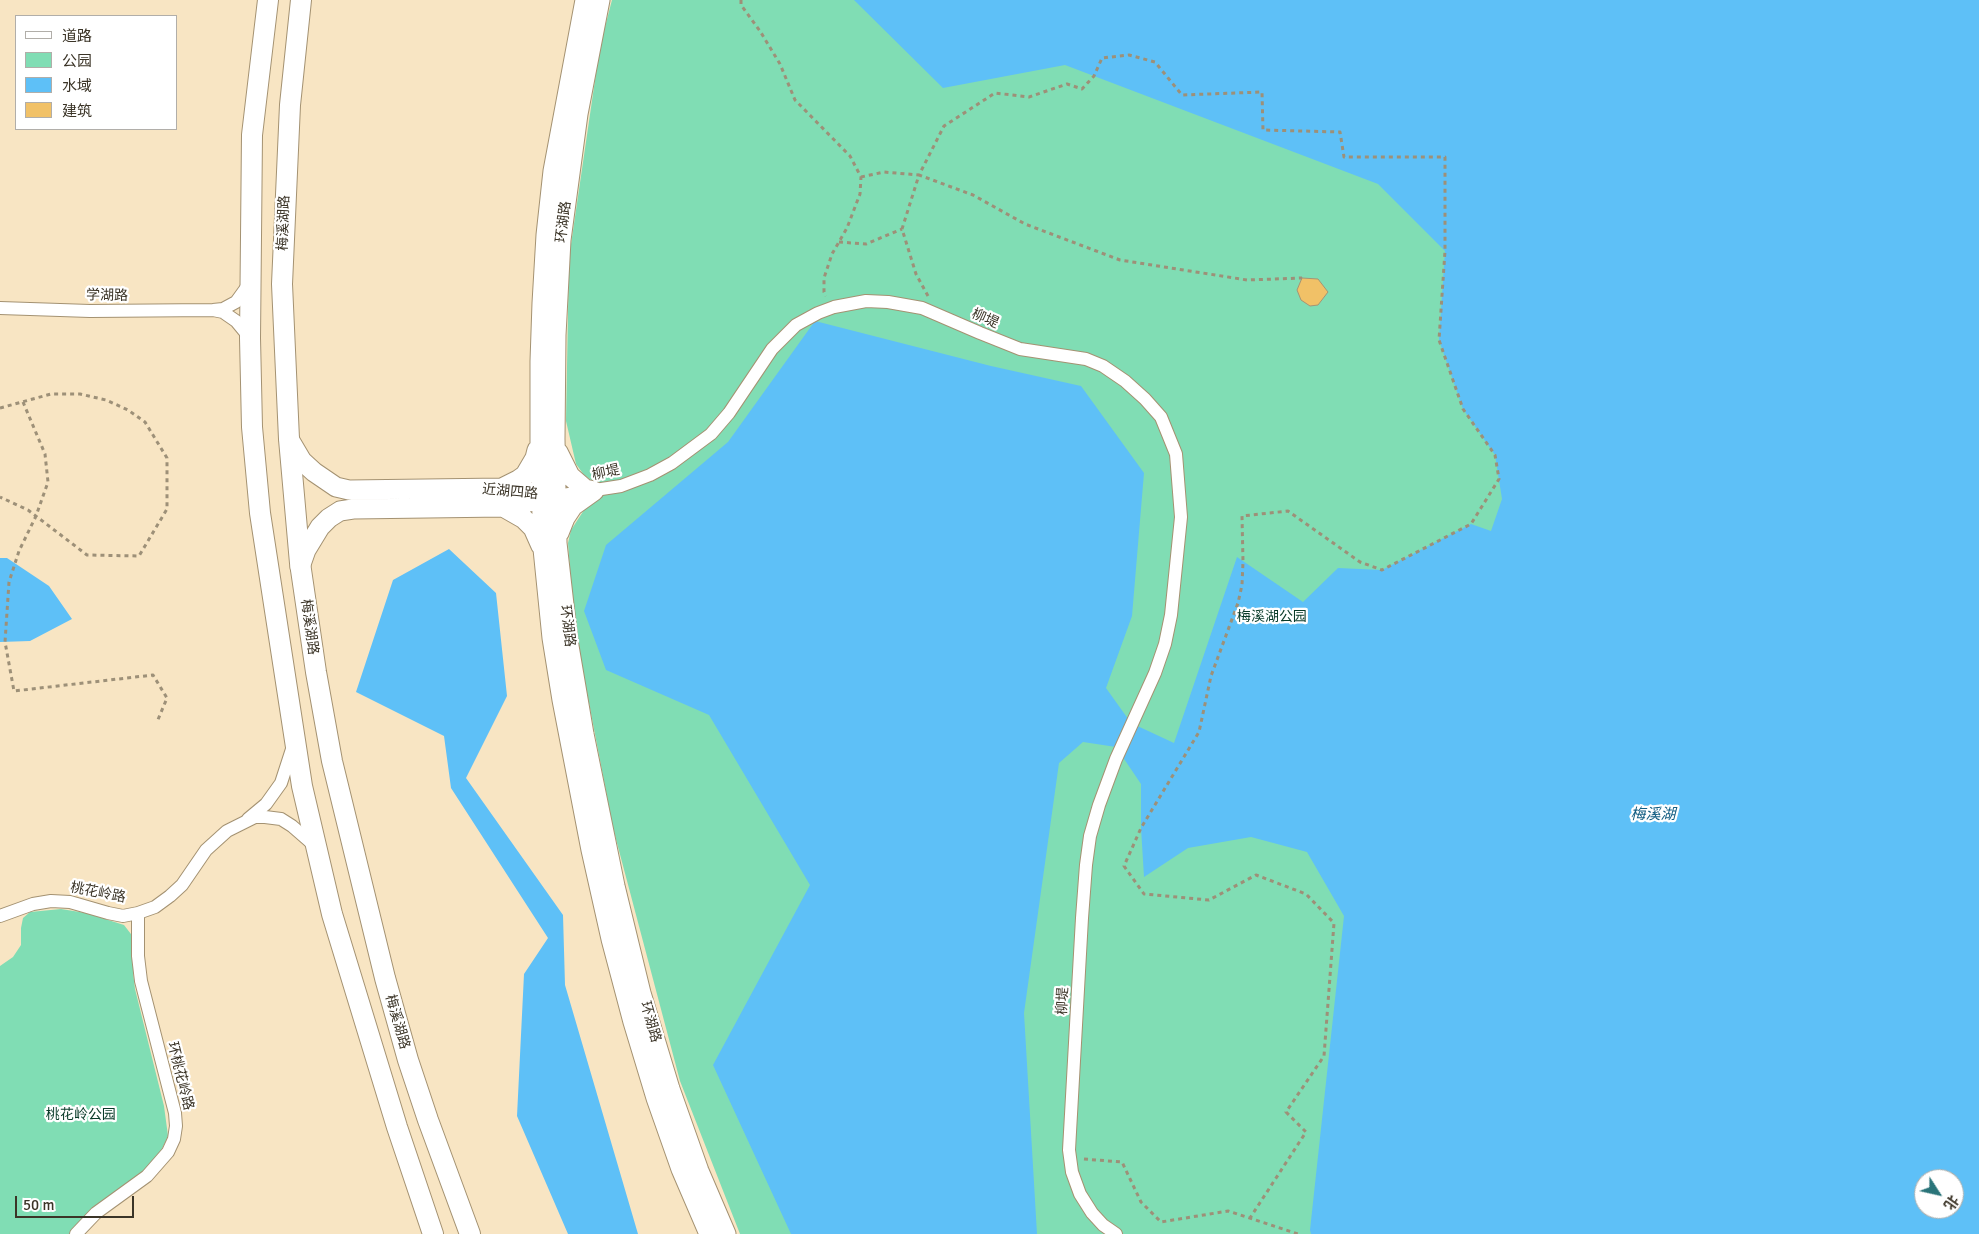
<!DOCTYPE html>
<meta charset="utf-8">
<style>
body{margin:0}
#map{position:relative;width:1979px;height:1234px;overflow:hidden;background:#f8e5c3;font-family:Signika,"Noto Sans SC",sans-serif}
canvas{display:block}
.legend{position:absolute;left:15px;top:15px;width:162px;height:115px;box-sizing:border-box;background:#fff;border:1px solid #b1aea9;margin:0;padding:6px 9px;list-style:none;font-size:15px;color:#3b3427}
.legend li{display:flex;align-items:center;gap:10px;height:25px}
.legend b{width:25px;border:1px solid #b1aea9}
.north{position:absolute;left:1914px;top:1169px;width:50px;height:50px;box-sizing:border-box;background:#fff;border:1px solid #b1aea9;border-radius:50%;rotate:125deg;font-size:14px;font-weight:700;line-height:20px;text-align:center;color:#3b3427}
.north::after{content:'';display:block;margin:auto;width:18px;height:22px;background:#2a7479;clip-path:polygon(50% 0,100% 100%,50% 72%,0 100%)}
.scale{position:absolute;left:15px;top:1196px;width:119px;height:22px;box-sizing:border-box;border:2px solid #3b3427;border-top:0;padding-left:6px;font-size:15px;line-height:18px;white-space:nowrap;color:#3b3427;-webkit-text-stroke:4px #fff;paint-order:stroke}
</style>
<div id="map">
<canvas width="1979" height="1234"></canvas>
<ul class="legend">
<li><b style="height:6px;background:#fff"></b>道路</li>
<li><b style="height:14px;background:#80ddb4"></b>公园</li>
<li><b style="height:14px;background:#5ec0f7"></b>水域</li>
<li><b style="height:14px;background:#f1c167"></b>建筑</li>
</ul>
<div class="north">北</div>
<div class="scale">50 m</div>
</div>
<script>
const g = document.querySelector('canvas').getContext('2d');
g.lineJoin = 'round';
function fillPath(path, color) { g.fillStyle = color; g.fill(path, 'evenodd'); }
const shape = rows => new Path2D(rows.map(r => 'M' + r).join(''));
function trace(path, color, width, dash) { g.strokeStyle = color; g.lineWidth = width; g.lineCap = dash ? 'butt' : 'round'; g.setLineDash(dash || []); g.stroke(path); }
function drawText(font, color, halo, rows, align = 'center') {
  g.font = font + ' Signika,"Noto Sans SC",sans-serif'; g.lineWidth = 4.5; g.setLineDash([]); g.textBaseline = 'middle'; g.strokeStyle = halo; g.fillStyle = color; for (const [text, x, y, turn = 0] of rows) {
    g.save(); g.translate(x, y); g.rotate((+turn || 0) * Math.PI / 180); g.textAlign = isNaN(turn) ? turn : align; if (halo) g.strokeText(text, 0, 0); g.fillText(text, 0, 0); g.restore();
  }
}
fillPath(shape([
 [612,0,1979,0,1979,1234,740,1234,680,1081,613,828,574,625,568,543,571,530,586,507,594,482,584,475,576,464,566,421,569,258,600,46],
 [1924,1179,1954,1179,1954,1209,1924,1209],
 [61,909,86,913,124,925,134,938,133,972,135,989,164,1106,168,1136,160,1153,142,1172,78,1223,70,1234,0,1234,0,966,13,957,21,945,21,928,23,918,30,912]
]), '#80ddb4');
fillPath(shape([
 [854,0,1979,0,1979,1234,1311,1234,1310,1230,1344,916,1307,852,1251,837,1188,848,1144,877,1141,828,1141,784,1116,747,1083,742,1059,763,1024,1013,1037,1234,791,1234,713,1065,810,885,709,715,606,670,584,611,606,545,728,442,815,321,991,366,1081,386,1144,473,1132,616,1106,688,1131,723,1174,743,1237,557,1303,602,1338,568,1382,570,1471,524,1491,531,1502,499,1495,455,1463,409,1439,340,1445,251,1378,184,1065,65,943,88],
 [1924,1179,1954,1179,1954,1209,1924,1209],
 [449,549,496,593,507,696,466,778,563,915,565,985,638,1234,568,1234,517,1116,524,974,548,938,451,788,444,736,356,692,393,580],
 [0,558,7,558,49,586,72,619,30,641,0,642]
]), '#5ec0f7');
const building = shape([
 [1302,278,1318,279,1328,292,1318,305,1310,306,1301,300,1297,290,1302,278]
]);
fillPath(building, '#f1c167');
trace(building, '#a69475', 1);
const street = shape([
 [0,308,90,311,213,310,223,309,236,302,249,284],
 [213,310,223,312,236,321,250,338],
 [556,496,621,486,650,475,672,463,711,434,729,413,772,349,796,325,818,313,834,307,866,301,888,302,922,308,980,333,1020,349,1086,359,1103,366,1125,381,1145,399,1161,417,1176,454,1181,517,1171,615,1165,644,1155,673,1116,759,1099,805,1090,836,1086,865,1082,918,1069,1150,1072,1172,1080,1194,1092,1213,1103,1225,1116,1234],
 [248,819,266,804,281,783,293,746],
 [0,916,33,904,51,901,70,902,108,913,123,916,138,913,155,907,170,896,182,885,206,850,227,831,255,817,265,817,281,819,292,826,315,846],
 [76,1234,96,1213,147,1176,168,1152,174,1139,176,1126,175,1113,141,981,138,956,138,913]
]);
const secondary = shape([
 [585,0,553,171,546,235,542,303,540,361,540,450,543,549,552,638,562,700,591,850,611,939,633,1022,656,1098,681,1169,709,1234],
 [600,0,578,114,561,240,556,335,555,439,557,543,568,640,584,734,615,886,641,993,670,1089,699,1171,726,1234],
 [289,439,302,461,314,472,336,487,349,490,502,488,552,495],
 [558,452,570,476,585,489,594,491],
 [502,488,518,480,525,475,535,458,537,450],
 [503,507,524,519,533,528,541,546],
 [559,533,565,518,573,506,594,491],
 [300,567,306,550,320,527,329,518,340,511,353,509,503,507,545,499]
]);
const primary = shape([
 [268,0,252,135,250,338,252,427,260,513,302,786,332,914,397,1127,433,1234],
 [301,0,290,105,282,284,289,439,300,563,316,672,332,761,385,978,408,1060,428,1120,470,1234]
]);
trace(street, '#a49272', 14);
trace(secondary, '#a49272', 21);
trace(primary, '#a49272', 22);
trace(shape([
 [741,0,741,5,760,31,780,64,795,100,850,156,861,177,860,194,847,228,832,254,824,278,824,292,826,296],
 [861,177,884,172,919,175,944,126,995,93,1029,97,1067,84,1082,89,1094,76,1102,58,1129,55,1155,62,1182,95,1262,92,1263,130,1340,132,1344,157,1445,157,1445,251,1439,340,1463,409,1495,455,1499,479,1471,524,1382,570,1360,562,1288,511,1242,516,1243,562,1242,585,1238,603,1211,676,1199,732,1141,828,1124,866,1144,894,1209,900,1256,875,1306,894,1334,923,1324,1056,1286,1112,1306,1132,1250,1218],
 [839,242,866,244,902,229],
 [928,296,916,274,902,229,919,175,973,195,1025,224,1120,260,1247,280,1302,278],
 [23,402,45,454,48,482,36,516,19,551,9,582,5,642,14,691,153,675,167,698,157,722],
 [0,408,51,394,80,394,106,400,128,410,145,422,167,458,167,509,139,556,87,555,28,510,0,497],
 [1084,1159,1122,1162,1141,1202,1161,1222,1228,1211,1298,1234]
]), '#9d9078', 3, [4, 4]);
trace(street, '#fff', 12);
trace(secondary, '#fff', 19);
trace(primary, '#fff', 20);
drawText('14px', '#3b3427', '#fff', [
 ["环湖路",564,222,-83],
 ["梅溪湖路",284,223,-88],
 ["学湖路",107,296,1],
 ["柳堤",985,319,24],
 ["柳堤",606,473,-12],
 ["近湖四路",510,492,5],
 ["环湖路",567,626,83],
 ["梅溪湖路",309,627,82],
 ["桃花岭路",98,893,11],
 ["柳堤",1063,1001,-87],
 ["梅溪湖路",397,1022,74],
 ["环湖路",650,1022,74],
 ["环桃花岭路",180,1076,76]
]);
drawText('14px', '#083a28', '#fff', [
 ["梅溪湖公园",1272,617],
 ["桃花岭公园",81,1115]
]);
drawText('italic 15px', '#125d82', '#fff', [
 ["梅溪湖",1653,815]
]);
</script>
